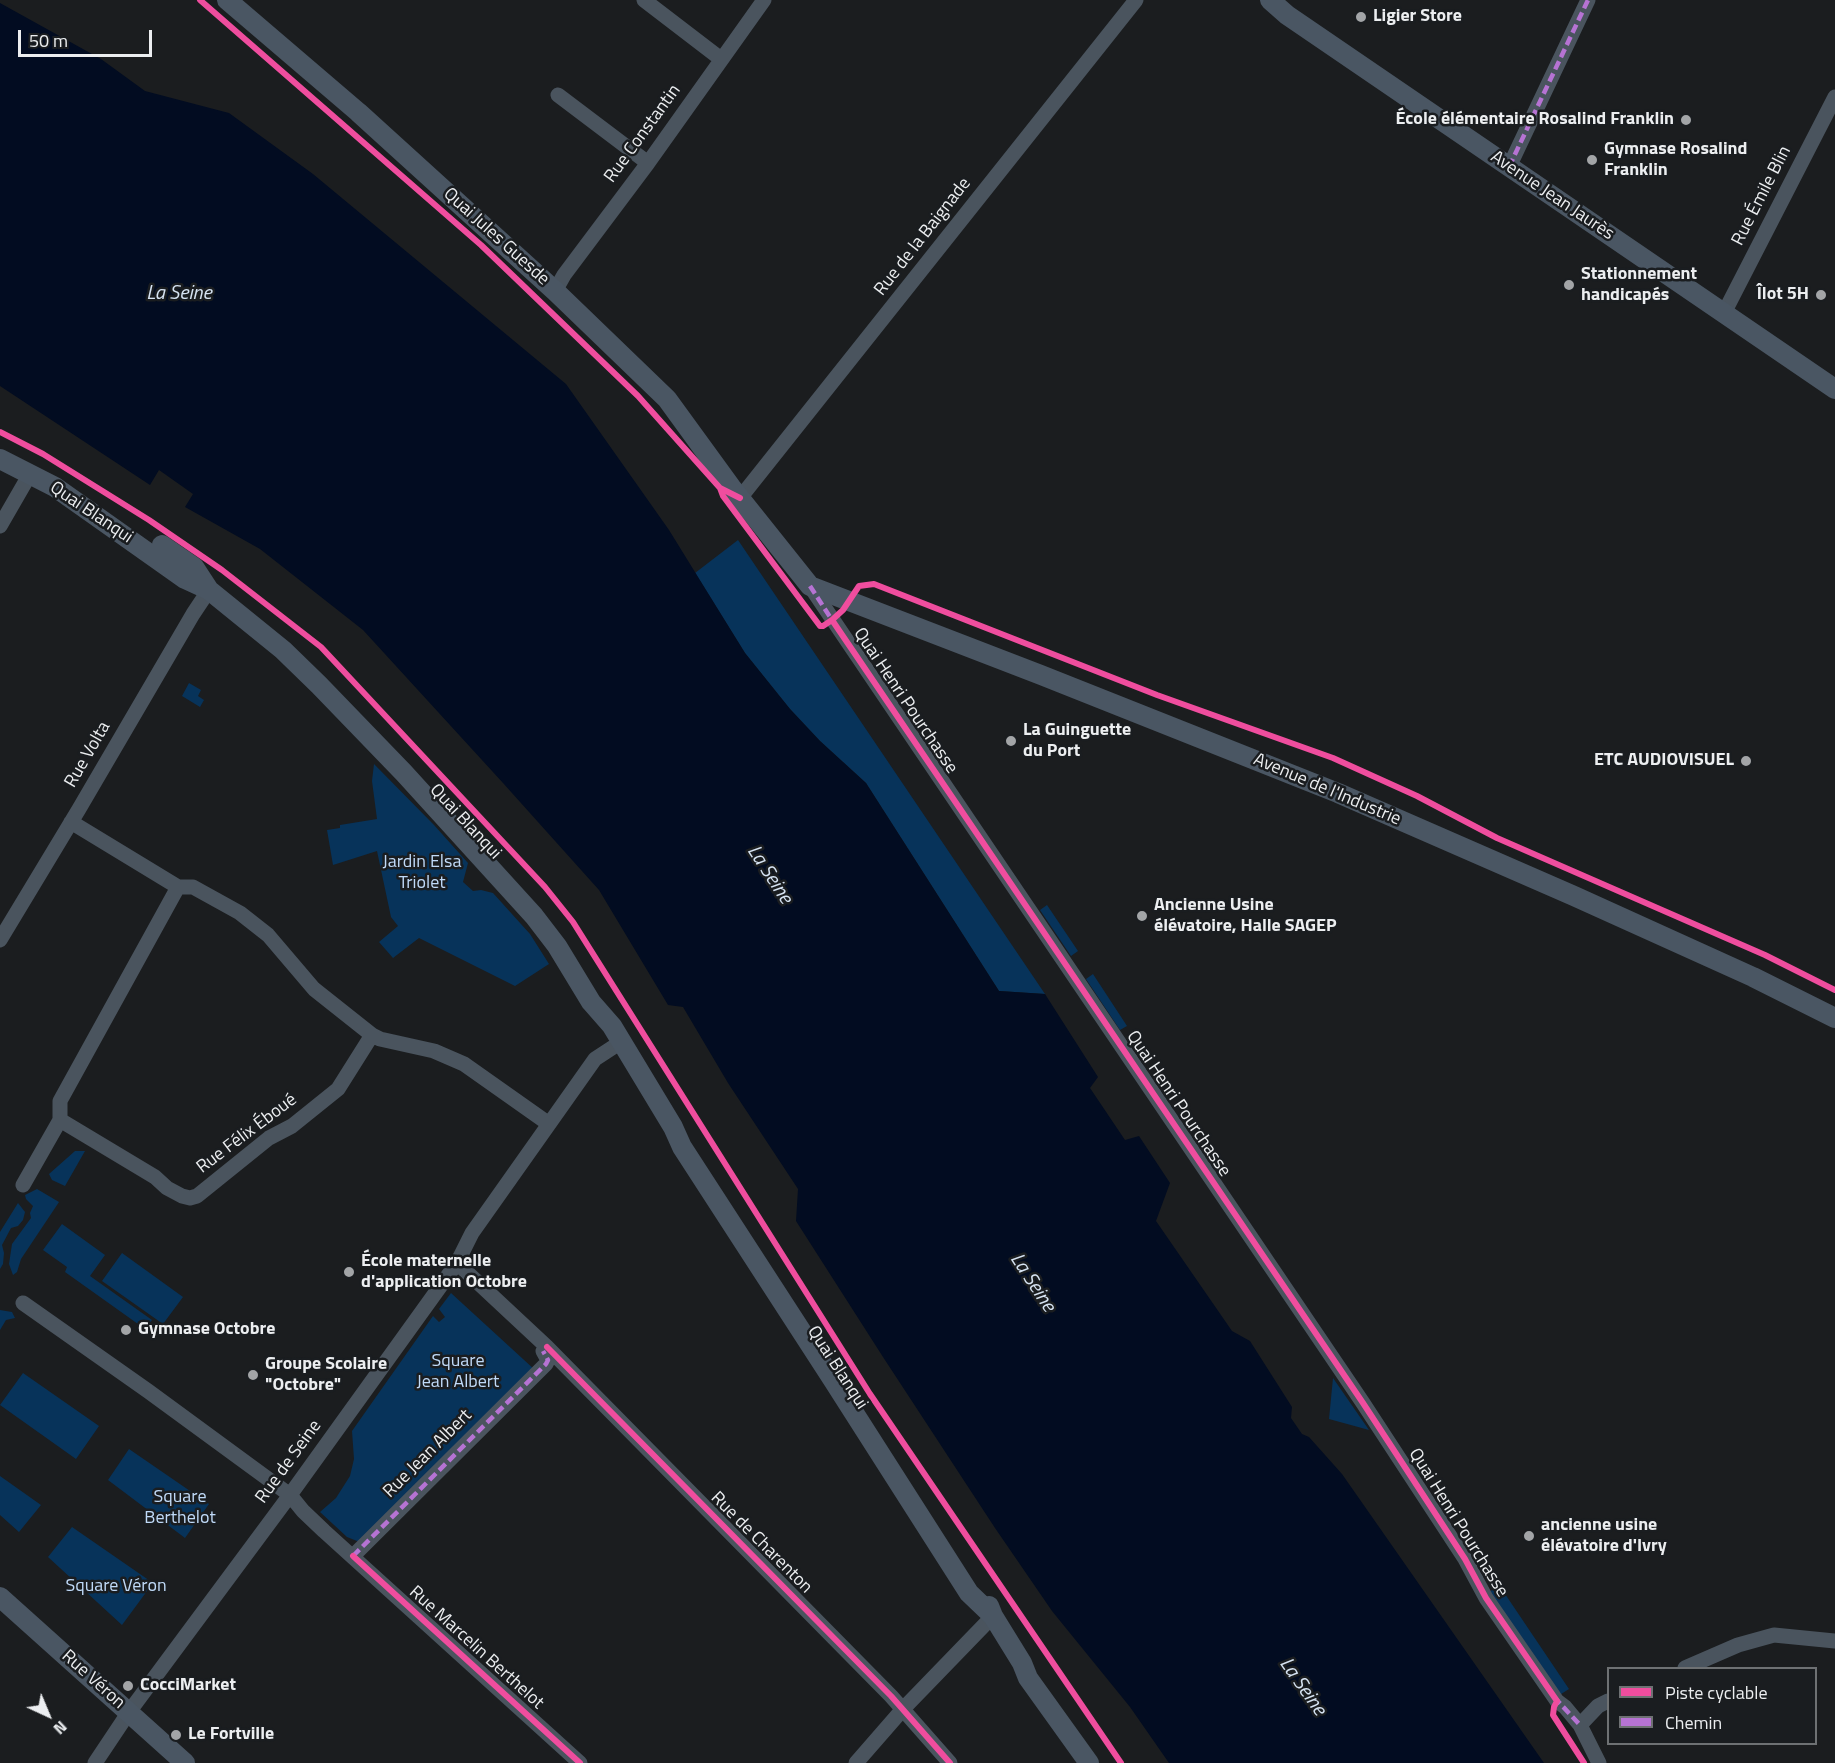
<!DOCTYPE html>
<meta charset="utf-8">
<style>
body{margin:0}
#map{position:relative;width:1835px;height:1763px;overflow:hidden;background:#1b1d1f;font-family:"Titillium Web",sans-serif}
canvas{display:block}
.legend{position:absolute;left:1607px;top:1667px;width:210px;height:78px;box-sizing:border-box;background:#1a1d20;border:2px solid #6e7173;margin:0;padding:8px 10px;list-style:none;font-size:18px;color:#eceef0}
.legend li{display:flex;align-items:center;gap:12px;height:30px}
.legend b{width:30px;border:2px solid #6e7173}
.north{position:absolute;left:18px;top:1685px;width:60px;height:60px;-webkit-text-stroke:4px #1a1d20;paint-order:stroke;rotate:136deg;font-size:16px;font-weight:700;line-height:24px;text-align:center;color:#eceef0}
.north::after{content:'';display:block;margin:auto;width:21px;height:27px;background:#eceef0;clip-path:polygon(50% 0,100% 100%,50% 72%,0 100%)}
.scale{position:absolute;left:18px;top:30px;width:134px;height:27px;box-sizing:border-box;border:3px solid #eceef0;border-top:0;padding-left:8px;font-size:18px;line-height:21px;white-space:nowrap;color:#eceef0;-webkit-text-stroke:4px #1a1d20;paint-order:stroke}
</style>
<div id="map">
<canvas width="1835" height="1763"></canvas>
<ul class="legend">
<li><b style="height:8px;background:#ef4d9e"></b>Piste cyclable</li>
<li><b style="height:8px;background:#b673d3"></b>Chemin</li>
</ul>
<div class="north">N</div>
<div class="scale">50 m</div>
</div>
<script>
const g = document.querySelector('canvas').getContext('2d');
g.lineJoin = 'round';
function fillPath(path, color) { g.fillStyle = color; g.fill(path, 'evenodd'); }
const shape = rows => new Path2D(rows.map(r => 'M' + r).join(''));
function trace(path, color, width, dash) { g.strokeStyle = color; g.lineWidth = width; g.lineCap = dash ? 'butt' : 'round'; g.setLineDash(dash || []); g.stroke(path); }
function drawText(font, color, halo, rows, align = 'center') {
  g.font = font + ' "Titillium Web",sans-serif'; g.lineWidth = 5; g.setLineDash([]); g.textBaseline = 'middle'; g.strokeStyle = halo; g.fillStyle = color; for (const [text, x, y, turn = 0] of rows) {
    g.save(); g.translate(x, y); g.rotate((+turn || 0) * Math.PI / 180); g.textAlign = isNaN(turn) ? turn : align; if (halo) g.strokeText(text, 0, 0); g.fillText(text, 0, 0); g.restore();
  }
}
fillPath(shape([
 [738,540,1045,994,999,991,866,783,820,741,790,709,745,653,695,573],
 [189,683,201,690,198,696,204,700,200,707,182,696],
 [374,764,434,825,468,863,463,882,473,891,481,890,493,893,530,934,549,964,515,986,419,938,393,958,379,942,398,926,391,917,377,851,333,865,327,830,340,828,340,825,377,819,372,781],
 [1047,905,1078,951,1071,956,1040,910],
 [1093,974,1127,1026,1120,1030,1086,979],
 [75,1151,85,1151,65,1186,52,1180,49,1174],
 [37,1189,59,1202,21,1259,17,1272,13,1275,9,1264,12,1244,31,1218,30,1213,33,1206,26,1199,25,1195],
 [18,1203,25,1212,23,1220,18,1226,11,1228,2,1245,4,1253,3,1264,0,1269,0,1232],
 [62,1224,105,1255,90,1276,152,1320,145,1329,65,1272,67,1267,43,1250],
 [122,1253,183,1297,163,1324,102,1281],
 [451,1293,535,1370,362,1543,347,1537,320,1512,336,1498,350,1476,354,1459,352,1431,433,1316,439,1322,445,1317,439,1309],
 [0,1310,12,1312,15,1318,6,1320,0,1330],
 [23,1373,99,1426,76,1459,0,1405],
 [1333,1378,1369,1430,1329,1419],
 [129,1449,209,1504,185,1538,108,1480],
 [0,1476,41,1505,19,1532,0,1515],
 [72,1527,153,1583,122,1625,48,1557],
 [1499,1585,1569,1689,1558,1696,1488,1593]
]), '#07335a');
fillPath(shape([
 [0,3,101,59,145,91,229,113,313,174,566,384,669,530,745,653,790,709,820,741,866,783,999,991,1045,994,1098,1077,1090,1088,1125,1140,1139,1136,1170,1183,1156,1221,1232,1331,1250,1341,1292,1407,1291,1418,1302,1434,1309,1437,1342,1474,1544,1763,1169,1763,1130,1707,1052,1611,995,1528,883,1357,796,1221,798,1189,728,1083,683,1007,668,1005,599,890,503,783,363,630,260,549,185,507,193,494,159,470,150,485,0,386]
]), '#020c21');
trace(shape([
 [644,0,721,59],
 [558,95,648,163],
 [1509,167,1588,0],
 [555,291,564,275,648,163,764,0],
 [1724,313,1835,97],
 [740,498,1136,0],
 [0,526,30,474],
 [810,586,1363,1403,1465,1559,1486,1598,1557,1701,1565,1707,1580,1725,1599,1763],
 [71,822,178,887,193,887,240,913,268,935,314,989,372,1035,380,1039,434,1051,464,1064,549,1124],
 [178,887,60,1101,60,1120,155,1177,167,1188,182,1196,190,1198,197,1196,269,1138,292,1126,338,1089,372,1035],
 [0,940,79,809,193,614,209,590],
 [23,1185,60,1120],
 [457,1263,547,1347,891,1696,950,1763],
 [23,1303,148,1391,290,1495,303,1511,324,1531,580,1763],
 [353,1556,546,1364,548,1360,543,1351],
 [1685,1668,1738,1645,1774,1635,1835,1641],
 [1580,1725,1598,1706,1608,1701],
 [95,1763,129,1712,290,1495,457,1263,472,1233,595,1059,621,1042],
 [856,1763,903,1709,993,1616]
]), '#4a545e', 15);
trace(shape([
 [227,0,358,112,555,291,667,399,731,487,810,586,1041,675,1338,793,1574,896,1753,977,1835,1018],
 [1270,0,1287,15,1835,389],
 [0,459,55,487,185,579,209,590,283,650,319,685,404,773,534,916,557,946,591,1002,612,1026,673,1127,682,1147,833,1380,969,1593,993,1616],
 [162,545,194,567,209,590],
 [0,1597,185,1763],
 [989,1606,993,1616,1022,1663,1028,1678,1089,1763]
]), '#4a5663', 20);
trace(shape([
 [1509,167,1588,0],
 [810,586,834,623],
 [353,1556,546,1364,548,1360,543,1351],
 [1554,1697,1580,1725]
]), '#b673d3', 4.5, [9, 4.5]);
trace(shape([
 [200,0,481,245,638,396,720,488,740,498],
 [0,432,43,454,149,520,222,570,321,647,545,887,573,922,870,1394,1121,1763],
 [720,488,723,496,820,626,823,626,832,620,843,610,859,586,874,584,1157,695,1333,758,1417,796,1497,838,1765,955,1835,990],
 [832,620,1363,1403,1465,1559,1486,1598,1557,1701,1554,1707,1553,1715,1584,1763],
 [547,1347,891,1696,950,1763],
 [353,1556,580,1763]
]), '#ef4d9e', 6);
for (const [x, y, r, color] of [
 [1361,17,6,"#a3a5a7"],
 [1686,120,6,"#a3a5a7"],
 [1592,160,6,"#a3a5a7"],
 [1569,285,6,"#a3a5a7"],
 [1821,295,6,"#a3a5a7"],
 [1011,741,6,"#a3a5a7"],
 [1746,761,6,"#a3a5a7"],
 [1142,916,6,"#a3a5a7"],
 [349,1272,6,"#a3a5a7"],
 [126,1330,6,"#a3a5a7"],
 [253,1375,6,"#a3a5a7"],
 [1529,1536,6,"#a3a5a7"],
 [128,1686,6,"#a3a5a7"],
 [176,1735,6,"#a3a5a7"]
]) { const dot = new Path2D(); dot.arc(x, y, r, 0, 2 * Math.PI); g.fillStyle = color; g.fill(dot); trace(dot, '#1a1d20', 2); }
drawText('bold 18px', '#eceef0', '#1a1d20', [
 ["Ligier Store",1373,17],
 ["École élémentaire Rosalind Franklin",1674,120,"right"],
 ["Gymnase Rosalind",1604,150],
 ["Franklin",1604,171],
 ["Stationnement",1581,275],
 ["handicapés",1581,296],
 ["Îlot 5H",1809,295,"right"],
 ["La Guinguette",1023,731],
 ["du Port",1023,752],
 ["ETC AUDIOVISUEL",1734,761,"right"],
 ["Ancienne Usine",1154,906],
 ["élévatoire, Halle SAGEP",1154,927],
 ["École maternelle",361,1262],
 ["d'application Octobre",361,1283],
 ["Gymnase Octobre",138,1330],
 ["Groupe Scolaire",265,1365],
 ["\"Octobre\"",265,1386],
 ["ancienne usine",1541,1526],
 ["élévatoire d'Ivry",1541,1547],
 ["CocciMarket",140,1686],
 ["Le Fortville",188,1735]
], 'left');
drawText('18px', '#eceef0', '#1a1d20', [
 ["Rue Constantin",643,134,-54],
 ["Avenue Jean Jaurès",1552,196,34],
 ["Rue Émile Blin",1762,196,-63],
 ["Quai Jules Guesde",496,237,42],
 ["Rue de la Baignade",923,237,-52],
 ["Quai Blanqui",91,513,34],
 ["Quai Henri Pourchasse",905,701,56],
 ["Rue Volta",88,755,-60],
 ["Avenue de l'Industrie",1327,790,23],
 ["Quai Blanqui",465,822,47],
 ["Quai Henri Pourchasse",1178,1104,56],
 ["Rue Félix Éboué",247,1134,-37],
 ["Quai Blanqui",837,1368,57],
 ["Rue Jean Albert",428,1454,-45],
 ["Rue de Seine",289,1462,-54],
 ["Quai Henri Pourchasse",1458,1523,58],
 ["Rue de Charenton",761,1543,45],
 ["Rue Marcelin Berthelot",476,1648,42],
 ["Rue Véron",93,1680,42]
]);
drawText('18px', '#c0daf8', '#1a1d20', [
 ["Jardin Elsa",422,863],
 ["Triolet",422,884],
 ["Square",458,1362],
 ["Jean Albert",458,1383],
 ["Square",180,1498],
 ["Berthelot",180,1519],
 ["Square Véron",116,1587]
]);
drawText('italic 20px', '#d6e3f2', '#1a1d20', [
 ["La Seine",179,294],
 ["La Seine",769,875,57],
 ["La Seine",1032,1283,57],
 ["La Seine",1302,1687,55]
]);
</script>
